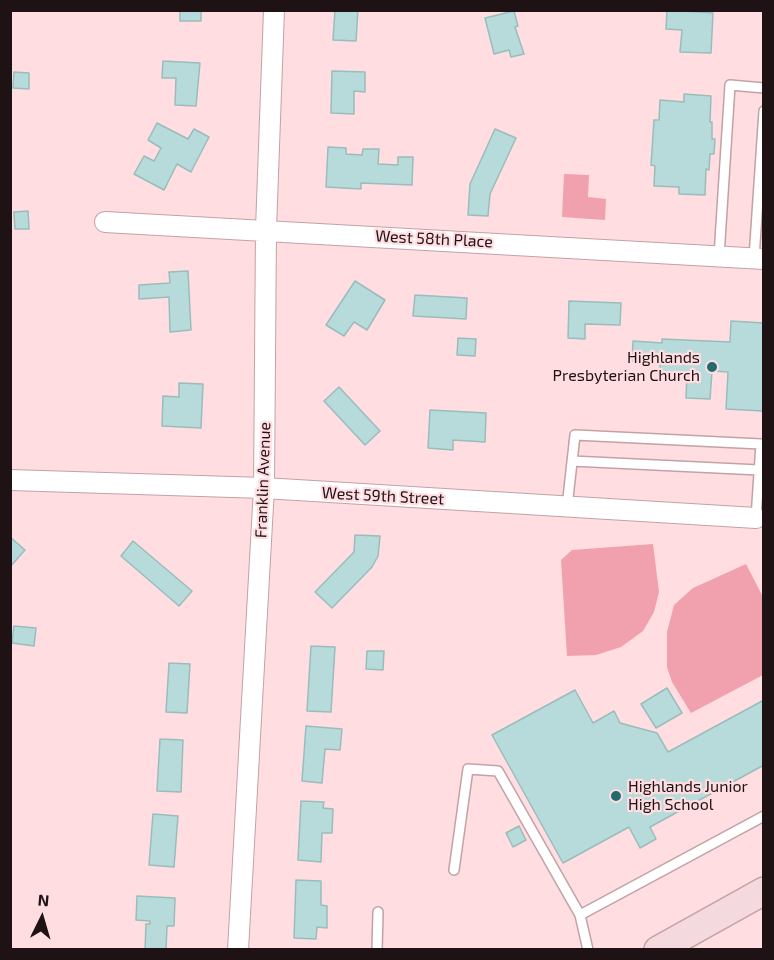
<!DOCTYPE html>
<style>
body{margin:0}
#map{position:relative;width:774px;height:960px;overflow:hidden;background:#ffdde1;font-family:"Exo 2",sans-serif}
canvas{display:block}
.frame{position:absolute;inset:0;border:12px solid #1e1214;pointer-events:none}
.north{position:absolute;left:12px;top:888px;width:60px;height:60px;-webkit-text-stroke:4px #ffdde1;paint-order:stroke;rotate:5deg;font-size:16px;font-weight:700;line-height:24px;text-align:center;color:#1e1214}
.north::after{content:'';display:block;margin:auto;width:21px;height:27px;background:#1e1214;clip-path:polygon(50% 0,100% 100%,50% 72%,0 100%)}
</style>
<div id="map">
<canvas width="774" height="960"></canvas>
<div class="frame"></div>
<div class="north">N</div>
</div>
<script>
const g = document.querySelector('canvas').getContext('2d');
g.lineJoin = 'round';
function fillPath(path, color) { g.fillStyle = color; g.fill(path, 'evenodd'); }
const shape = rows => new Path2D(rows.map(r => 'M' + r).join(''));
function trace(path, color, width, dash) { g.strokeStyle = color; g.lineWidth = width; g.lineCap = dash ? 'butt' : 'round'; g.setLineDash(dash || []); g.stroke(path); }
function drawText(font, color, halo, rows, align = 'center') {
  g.font = font + ' "Exo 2",sans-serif'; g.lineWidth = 4.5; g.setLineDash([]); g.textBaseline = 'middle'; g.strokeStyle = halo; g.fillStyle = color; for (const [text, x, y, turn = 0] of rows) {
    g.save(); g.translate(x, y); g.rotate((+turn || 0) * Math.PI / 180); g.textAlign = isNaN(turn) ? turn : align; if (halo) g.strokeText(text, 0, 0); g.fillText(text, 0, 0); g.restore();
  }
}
fillPath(shape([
 [564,174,589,175,588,197,606,199,605,220,562,217],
 [653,544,659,592,654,612,643,631,621,647,596,655,567,656,561,560,572,550],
 [746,564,763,597,763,675,691,713,672,682,667,667,667,632,674,605,693,588]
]), '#f1a1ae');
const building = shape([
 [180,10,201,10,201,21,180,21,180,10],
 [335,10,358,10,356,41,333,40,335,10],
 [667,10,713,13,711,53,680,52,682,30,666,29,667,10],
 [514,11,518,26,515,27,524,54,511,57,509,50,494,54,485,18,514,11],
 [163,61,200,63,196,106,175,105,176,78,162,78,163,61],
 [332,71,365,72,365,92,354,91,354,114,331,113,332,71],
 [14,72,29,73,29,89,13,88,14,72],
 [684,94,711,96,710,122,712,122,712,139,715,139,714,154,710,154,709,170,706,169,705,195,679,194,679,187,654,186,655,166,651,165,654,120,659,120,660,100,684,102,684,94],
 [157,123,188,139,194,129,209,137,191,172,177,164,164,190,134,174,144,156,154,161,161,148,148,140,157,123],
 [495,129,516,138,490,194,488,216,468,215,470,184,495,129],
 [328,147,346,148,346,154,362,155,363,149,379,149,378,164,398,165,398,157,413,157,412,185,361,183,361,189,326,187,328,147],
 [28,211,29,229,15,229,14,212,28,211],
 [188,271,191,330,170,332,169,297,139,299,139,285,170,283,169,272,188,271],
 [355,281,385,300,367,330,354,322,344,336,326,325,355,281],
 [415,295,467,298,466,319,413,316,415,295],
 [569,301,621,303,620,325,585,324,585,339,568,338,569,301],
 [731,321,764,323,763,411,726,409,728,372,712,371,710,399,686,398,687,373,660,372,660,362,632,361,633,341,662,343,662,339,730,342,731,321],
 [458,338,476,339,475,356,457,355,458,338],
 [179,383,203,384,201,428,162,426,163,396,179,397,179,383],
 [339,387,380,431,365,445,324,401,339,387],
 [430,410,486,413,485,442,453,440,453,450,428,448,430,410],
 [355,535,380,536,378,556,372,567,332,608,315,592,354,552,355,535],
 [10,537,25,550,10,567,10,537],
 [133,541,192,591,179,606,121,556,133,541],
 [14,626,36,628,34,646,12,643,14,626],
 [311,646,335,647,331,712,307,711,311,646],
 [367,651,384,651,383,670,366,669,367,651],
 [169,663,190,664,187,713,166,712,169,663],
 [667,688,682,713,656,728,641,704,667,688],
 [575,690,593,723,614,711,620,723,657,733,668,752,764,700,764,765,650,827,656,839,640,848,629,827,563,863,492,735,575,690],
 [306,726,342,729,340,750,325,749,322,783,302,781,306,726],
 [160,739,183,740,181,792,157,791,160,739],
 [301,801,324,802,323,808,333,809,332,833,322,833,321,862,298,860,301,801],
 [153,814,178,816,174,867,149,865,153,814],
 [519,826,526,840,513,847,506,833,519,826],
 [296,880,321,881,321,905,327,906,327,928,317,927,316,939,294,938,296,880],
 [137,896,175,898,174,926,167,926,166,950,145,950,146,924,150,924,150,921,136,920,137,896]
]);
fillPath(building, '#b7dbda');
trace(building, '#99bdbb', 1.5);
const lane = shape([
 [719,256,730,85,764,88],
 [754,258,764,111],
 [572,461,759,470],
 [567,507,575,435,761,444,756,518,758,518],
 [454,870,468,769,498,771,580,915],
 [377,950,378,912],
 [588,950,580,915,764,816]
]);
const street = shape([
 [105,222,764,259],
 [10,480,264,488,756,518],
 [238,950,264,488,266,229,274,10]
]);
const secondary = shape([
 [658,950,764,891]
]);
trace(lane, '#c2a2a6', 12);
trace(street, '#c2a2a6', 22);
trace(secondary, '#c2a2a6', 30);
trace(lane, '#fff', 9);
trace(street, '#fff', 20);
trace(secondary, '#f4d9de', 27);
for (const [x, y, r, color] of [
 [712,367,6,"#206c6a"],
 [616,796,6,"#206c6a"]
]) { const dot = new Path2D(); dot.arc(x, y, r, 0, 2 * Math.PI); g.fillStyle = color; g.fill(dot); trace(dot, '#ffdde1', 2); }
drawText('16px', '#1e1214', '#ffdde1', [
 ["West 58th Place",434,239,3],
 ["Franklin Avenue",263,480,-88],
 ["West 59th Street",383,496,3]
]);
drawText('16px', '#1e1214', '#ffdde1', [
 ["Highlands",700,358],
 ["Presbyterian Church",700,376],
 ["Highlands Junior",628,787,"left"],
 ["High School",628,805,"left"]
], 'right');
</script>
